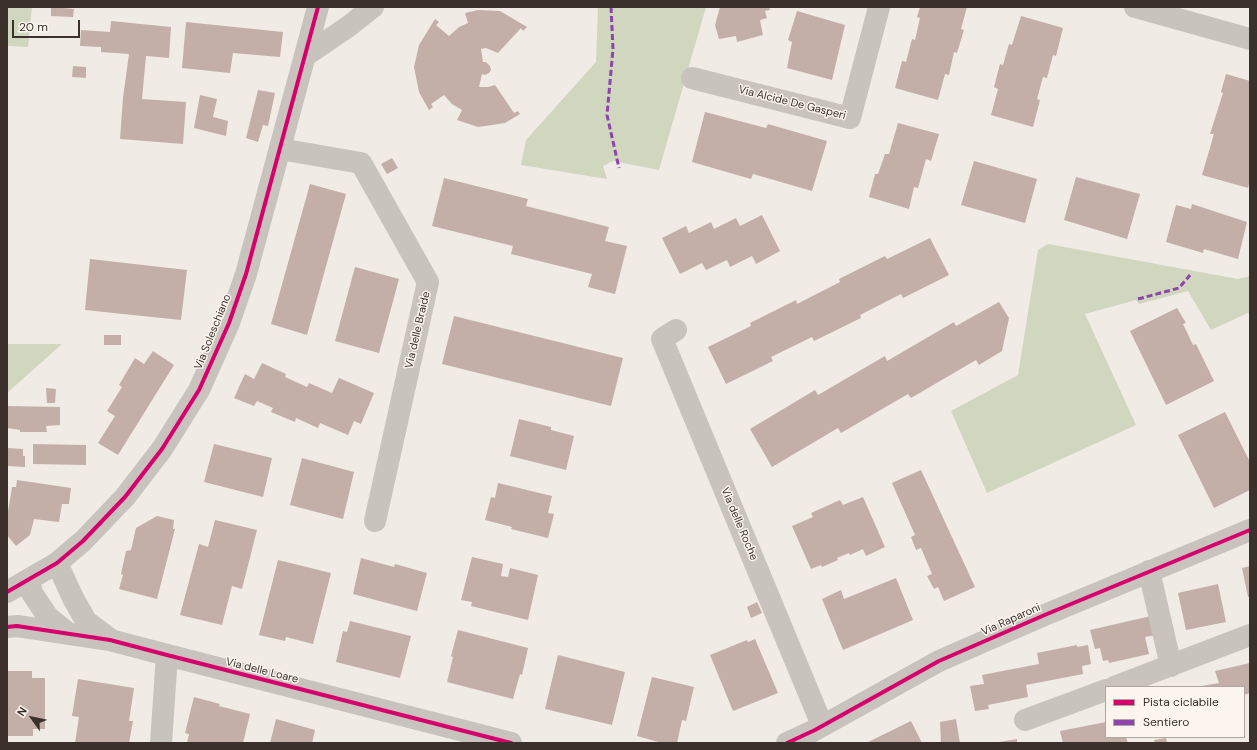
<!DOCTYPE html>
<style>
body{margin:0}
#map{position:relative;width:1257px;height:750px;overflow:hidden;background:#f0ebe5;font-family:"DM Sans",sans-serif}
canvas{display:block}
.frame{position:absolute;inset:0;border:8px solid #3b302b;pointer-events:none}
.legend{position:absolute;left:1105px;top:686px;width:140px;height:52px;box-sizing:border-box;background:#fbf5ee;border:1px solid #aea6a0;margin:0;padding:5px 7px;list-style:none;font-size:12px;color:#3b302b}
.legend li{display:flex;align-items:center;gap:8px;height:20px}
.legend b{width:20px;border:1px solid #aea6a0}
.north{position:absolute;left:12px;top:698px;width:40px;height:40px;-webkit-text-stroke:3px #fbf5ee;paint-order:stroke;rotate:303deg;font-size:11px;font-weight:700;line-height:16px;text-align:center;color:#3b302b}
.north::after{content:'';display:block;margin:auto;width:14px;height:18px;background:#3b302b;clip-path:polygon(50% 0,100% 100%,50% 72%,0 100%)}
.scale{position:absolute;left:12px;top:20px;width:68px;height:18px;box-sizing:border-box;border:2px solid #3b302b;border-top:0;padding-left:5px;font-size:12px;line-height:14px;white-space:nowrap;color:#3b302b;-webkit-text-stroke:3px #fbf5ee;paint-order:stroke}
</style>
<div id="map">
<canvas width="1257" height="750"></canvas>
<div class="frame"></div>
<ul class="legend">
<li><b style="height:5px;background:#d6006c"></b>Pista ciclabile</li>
<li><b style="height:5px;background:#8e44ad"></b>Sentiero</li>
</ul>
<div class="north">N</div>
<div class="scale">20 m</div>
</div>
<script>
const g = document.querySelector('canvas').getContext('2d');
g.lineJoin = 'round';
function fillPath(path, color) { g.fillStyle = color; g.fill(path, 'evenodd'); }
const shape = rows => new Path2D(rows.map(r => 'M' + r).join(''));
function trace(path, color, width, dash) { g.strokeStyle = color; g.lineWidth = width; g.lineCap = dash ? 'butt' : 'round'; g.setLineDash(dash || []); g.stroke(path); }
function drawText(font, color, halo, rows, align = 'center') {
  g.font = font + ' "DM Sans",sans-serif'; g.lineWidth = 3; g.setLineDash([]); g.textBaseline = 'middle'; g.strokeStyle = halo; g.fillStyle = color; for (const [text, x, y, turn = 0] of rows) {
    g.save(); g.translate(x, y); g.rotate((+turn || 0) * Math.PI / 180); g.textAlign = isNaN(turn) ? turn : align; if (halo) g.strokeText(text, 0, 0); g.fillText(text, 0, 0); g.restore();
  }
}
fillPath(shape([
 [7,7,32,7,28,47,7,46],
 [598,7,706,7,659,170,613,161,603,166,607,179,521,165,526,140,596,62],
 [1048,244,1238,279,1250,276,1250,312,1211,330,1188,291,1139,304,1136,300,1085,314,1136,425,987,493,951,411,1018,375,1038,250],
 [7,344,62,344,7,393]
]), '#d1d6bf');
fillPath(shape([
 [51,7,74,9,73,17,51,16],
 [720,7,769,7,770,10,765,11,767,18,760,20,763,35,737,42,736,36,719,39,715,25],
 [920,7,967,7,961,29,964,30,957,53,954,52,949,75,945,74,938,100,895,88,902,61,906,62,912,39,915,40,920,18,917,17],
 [478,10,500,11,527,27,523,31,521,28,498,53,486,48,481,49,483,62,486,62,490,66,491,70,489,73,485,75,482,74,479,87,488,87,495,85,514,113,518,111,520,114,505,123,478,127,457,120,462,110,452,104,444,95,431,104,433,107,429,110,419,92,414,67,419,45,435,19,439,22,436,25,449,36,459,27,468,23,465,13],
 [797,11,845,25,832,80,787,68,792,42,788,40],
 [1021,16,1063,28,1056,56,1053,55,1047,78,1043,77,1037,99,1040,100,1033,127,991,115,998,89,994,87,1000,64,1003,65,1009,44,1012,45],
 [111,21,171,27,169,58,146,56,142,99,186,102,183,144,120,139,123,98,129,54,101,52,101,47,80,46,81,30,110,32],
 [186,22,283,32,280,57,233,53,230,73,182,68],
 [73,66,86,67,86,78,72,77],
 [1226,74,1250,81,1250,180,1248,188,1202,175,1214,134,1210,134,1223,93,1221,92],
 [258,90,275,93,268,126,263,125,258,142,246,138],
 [200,95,217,99,213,117,228,121,226,136,194,128],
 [705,112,766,128,768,124,827,141,812,191,753,174,751,179,692,162],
 [898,123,939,134,931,161,926,159,918,188,914,187,909,209,869,197,875,174,878,174,885,154,889,154],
 [392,158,398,168,387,174,381,164],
 [974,161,1037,179,1025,223,961,205],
 [1076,177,1140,194,1127,239,1064,220],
 [444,178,528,199,526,206,609,227,605,241,627,246,615,294,588,287,592,274,511,254,513,246,432,226],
 [310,184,346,194,307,335,271,324],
 [1192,204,1247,222,1238,259,1204,249,1203,253,1166,242,1176,205,1191,209],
 [762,215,780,251,756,264,752,256,730,267,727,260,706,270,702,263,680,274,662,238,686,226,689,233,711,222,714,229,736,218,740,226],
 [930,238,949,275,903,298,901,294,860,315,861,318,814,341,812,337,771,357,773,361,726,384,708,347,751,326,750,323,796,300,797,304,840,282,839,279,885,256,887,259],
 [90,259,187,270,181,320,85,310],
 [355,267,399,279,379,353,335,341],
 [999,302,1009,318,1002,351,979,365,976,360,911,398,908,394,841,433,838,428,772,467,750,429,815,390,818,395,885,356,887,361,954,322,956,326],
 [1177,308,1186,323,1183,324,1193,345,1196,344,1214,381,1166,405,1130,331],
 [454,316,623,358,611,406,442,364],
 [104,335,121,335,121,345,104,345],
 [153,351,174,365,118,455,98,443,115,416,107,411,122,387,119,385,135,358,144,364],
 [262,363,286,374,285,377,307,387,309,383,332,393,339,378,374,393,361,424,354,421,348,435,320,423,318,428,296,418,295,422,271,412,273,408,257,401,254,406,234,398,245,374,254,379],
 [46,388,56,389,55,403,47,403],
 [7,406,60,407,60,425,46,426,47,432,20,432,20,430,7,428],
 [1225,412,1250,462,1250,490,1214,508,1178,435],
 [519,419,551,427,551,430,574,436,566,470,510,456],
 [33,444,86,445,86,465,33,464],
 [214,444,272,458,263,497,204,482],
 [7,448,23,449,23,456,25,456,25,467,7,466],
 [302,458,354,472,343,519,290,505],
 [921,470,975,587,944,601,938,587,934,589,927,576,932,574,921,548,916,550,911,537,915,535,892,483],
 [17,480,71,488,69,504,62,504,59,522,34,519,30,535,16,546,7,535,7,518,12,487,16,487],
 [498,483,552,496,548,513,554,514,548,538,511,529,512,527,485,520,491,497,495,498],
 [863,497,885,547,866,556,863,549,850,555,849,553,837,558,838,560,822,567,821,565,811,569,792,526,813,517,811,513,840,500,843,505],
 [157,516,174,520,173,529,175,529,157,599,119,589,123,575,121,574,126,551,131,550,136,528],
 [215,520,257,530,242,589,232,586,222,625,180,615,199,544,208,547],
 [472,557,503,564,501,576,508,577,510,568,538,575,528,620,471,606,472,602,461,600],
 [361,558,394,567,395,564,427,573,417,611,353,594],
 [278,560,331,573,313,644,286,637,285,641,259,635],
 [1250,566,1250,597,1248,597,1242,568],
 [896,578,913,620,843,650,822,599,841,590,844,599],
 [1218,584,1226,622,1186,630,1178,593],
 [757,602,762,613,751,618,747,607],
 [1151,616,1156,635,1145,637,1149,654,1109,663,1108,660,1103,661,1100,648,1095,649,1090,630],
 [350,621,411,636,400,678,336,662,343,631,347,632],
 [458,630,528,648,522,675,520,674,513,699,447,682,453,657,451,656],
 [755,639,778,693,733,711,710,655,747,640,748,642],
 [1077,645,1077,647,1088,645,1091,664,1082,666,1083,674,1026,685,1028,697,988,705,989,709,975,711,970,686,984,684,982,675,1039,664,1037,653],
 [558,655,625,672,612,725,545,709],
 [1250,663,1250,693,1244,695,1244,687,1196,687,1219,683,1215,671],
 [7,671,32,671,32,678,45,678,45,729,33,729,33,736,7,736],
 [652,677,694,687,686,721,682,720,677,743,662,743,637,736],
 [78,679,134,688,129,721,133,721,129,743,75,743,79,717,72,716],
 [194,697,220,704,219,706,250,714,243,743,187,743,189,734,185,733],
 [276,719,315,730,312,743,270,743],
 [956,719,960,743,941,743,940,722],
 [911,721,922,743,866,743],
 [1106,722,1106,737,1126,737,1128,743,1063,743,1060,731],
 [1166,738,1167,743,1155,743,1154,740],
 [1017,739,1017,743,999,743,999,742]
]), '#c3afa7');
trace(shape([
 [1135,7,1250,39],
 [305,56,349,26,373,7],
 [692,78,850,118,879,7],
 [280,149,361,163,428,282,375,521],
 [676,330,662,339,822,725],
 [57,563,73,598,86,621,110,639],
 [1149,571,1171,666],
 [29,580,32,593,48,617,68,633],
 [7,592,57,563,83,541,125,497,162,449,199,390,229,323,246,274,318,7],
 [7,627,17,626,110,640,167,655,511,743],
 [1114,687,1250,635],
 [1025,720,1106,690],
 [161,743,167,655],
 [787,743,815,730,939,661,1047,614,1250,530]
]), '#c9c3be', 22);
trace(shape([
 [611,7,613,49,607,115,619,168],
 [1138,299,1179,288,1190,275]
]), '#8e44ad', 3, [6, 3]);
trace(shape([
 [7,592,57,563,83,541,125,497,162,449,199,390,229,323,246,274,318,7],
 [7,627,17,626,110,640,167,655,511,743],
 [787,743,815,730,939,661,1047,614,1250,530]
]), '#d6006c', 4);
drawText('11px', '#3b302b', '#fbf5ee', [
 ["Via Alcide De Gasperi",792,103,14],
 ["Via delle Braide",418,330,-77],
 ["Via Soleschiano",213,332,-68],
 ["Via delle Roche",739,524,67],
 ["Via Raparoni",1011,620,-24],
 ["Via delle Loare",262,671,14]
]);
</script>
